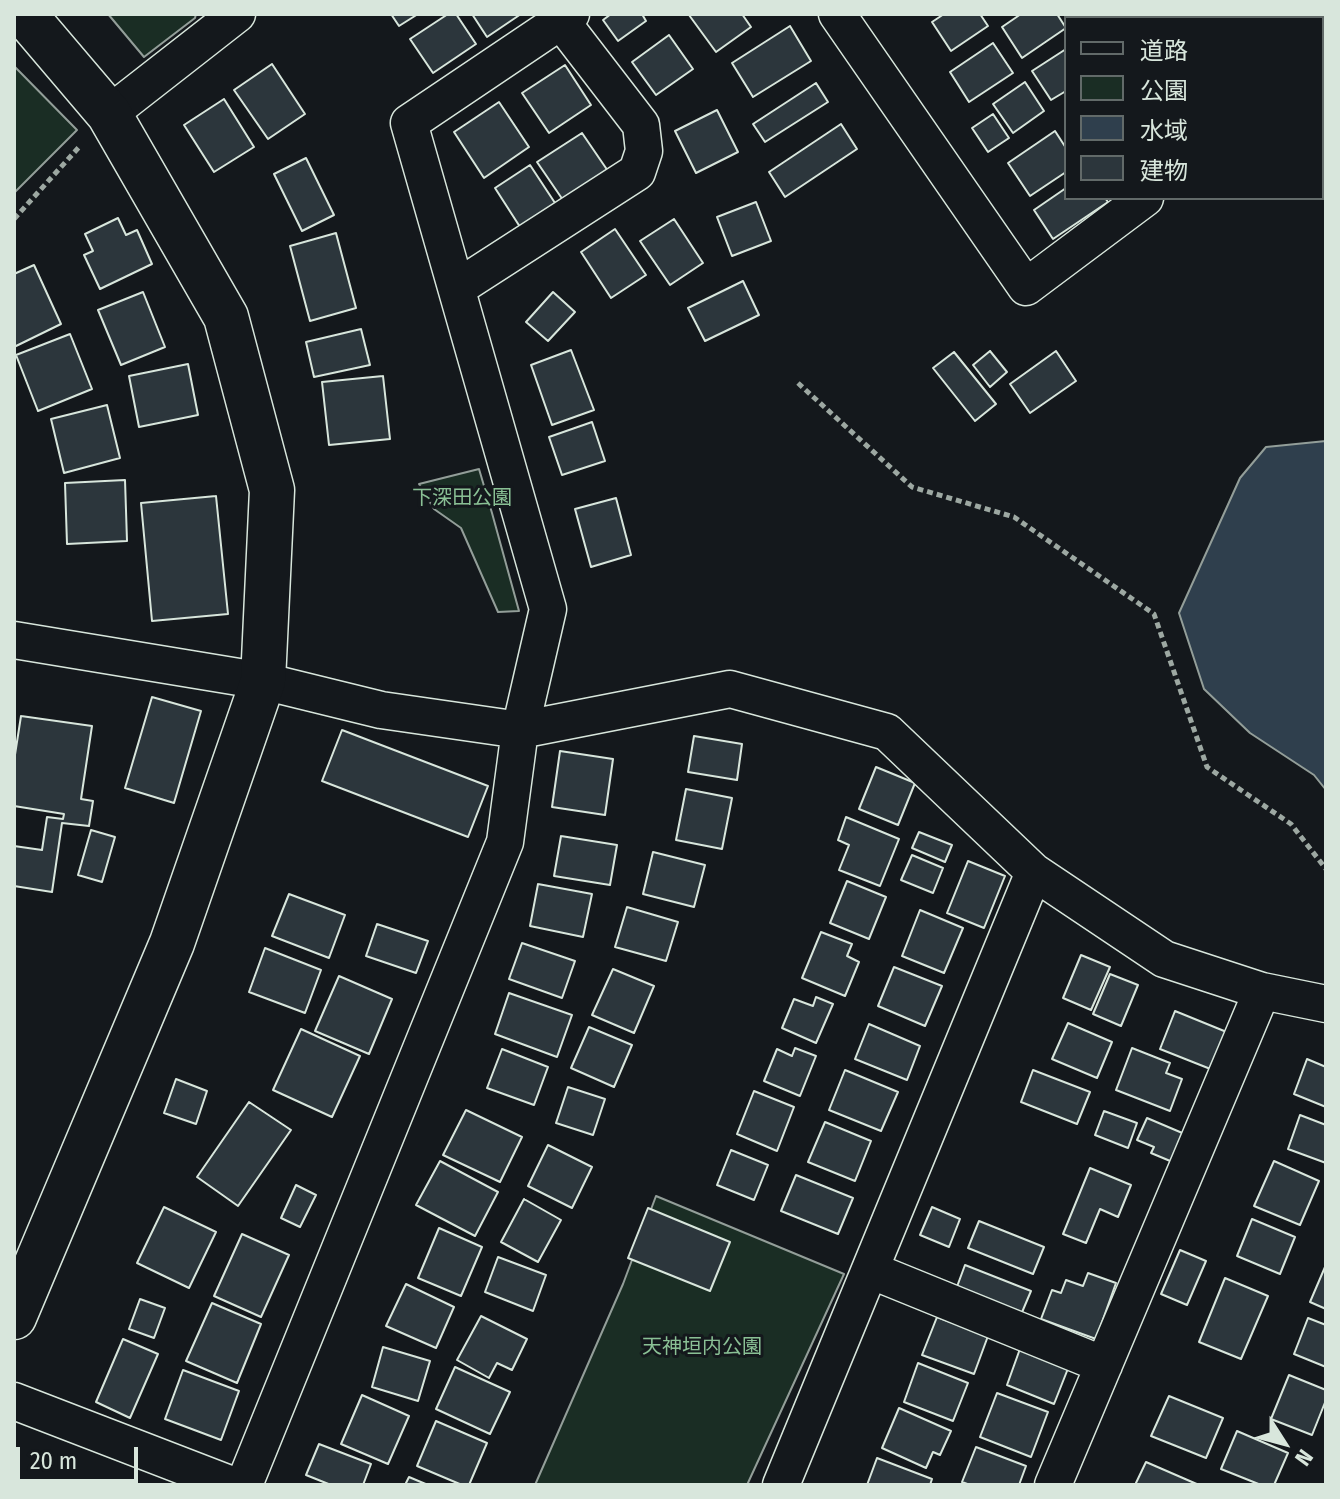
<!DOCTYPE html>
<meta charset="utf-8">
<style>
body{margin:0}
#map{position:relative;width:1340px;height:1499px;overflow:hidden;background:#14181c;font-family:"Fira Sans Condensed","Noto Sans JP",sans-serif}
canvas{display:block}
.frame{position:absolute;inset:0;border:16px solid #d8e6dc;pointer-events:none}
.legend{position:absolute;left:1064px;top:16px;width:260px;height:184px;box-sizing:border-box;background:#14181c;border:2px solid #626a69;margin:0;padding:10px 14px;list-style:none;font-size:24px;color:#d8e6dc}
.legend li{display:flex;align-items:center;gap:16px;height:40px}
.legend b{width:40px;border:2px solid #626a69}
.north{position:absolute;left:1244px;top:1403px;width:80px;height:80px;-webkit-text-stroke:6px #14181c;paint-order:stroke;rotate:126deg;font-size:22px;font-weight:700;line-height:32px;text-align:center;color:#d8e6dc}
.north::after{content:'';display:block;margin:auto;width:28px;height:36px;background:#d8e6dc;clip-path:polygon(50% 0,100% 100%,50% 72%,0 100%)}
.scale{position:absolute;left:16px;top:1447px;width:122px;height:36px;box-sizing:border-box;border:4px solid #d8e6dc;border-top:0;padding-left:10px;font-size:24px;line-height:28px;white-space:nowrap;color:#d8e6dc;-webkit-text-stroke:6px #14181c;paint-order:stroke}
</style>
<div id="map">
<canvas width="1340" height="1499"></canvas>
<div class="frame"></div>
<ul class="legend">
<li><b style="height:10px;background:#14181c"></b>道路</li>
<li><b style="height:22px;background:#1a2d24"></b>公園</li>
<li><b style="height:22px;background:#2f3f4d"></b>水域</li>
<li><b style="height:22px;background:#2c363c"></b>建物</li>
</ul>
<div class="north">N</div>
<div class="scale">20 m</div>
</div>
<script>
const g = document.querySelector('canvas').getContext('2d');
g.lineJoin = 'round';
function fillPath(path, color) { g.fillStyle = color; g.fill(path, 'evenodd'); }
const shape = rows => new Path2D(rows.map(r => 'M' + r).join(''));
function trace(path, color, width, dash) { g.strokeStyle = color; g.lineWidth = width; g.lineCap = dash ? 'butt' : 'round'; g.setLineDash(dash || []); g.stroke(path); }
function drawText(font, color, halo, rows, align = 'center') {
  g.font = font + ' "Fira Sans Condensed","Noto Sans JP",sans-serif'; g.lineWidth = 6; g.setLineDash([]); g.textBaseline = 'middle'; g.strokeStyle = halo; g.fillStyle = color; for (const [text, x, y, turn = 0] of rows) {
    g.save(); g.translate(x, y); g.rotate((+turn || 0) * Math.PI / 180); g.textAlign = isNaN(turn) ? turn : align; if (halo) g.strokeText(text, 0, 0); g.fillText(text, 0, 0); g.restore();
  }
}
const green = shape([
 [108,14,196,14,195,18,144,57,108,14],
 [14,66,77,130,14,193,14,66],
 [479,469,492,513,519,611,498,612,461,528,434,509,419,484,479,469],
 [656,1196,844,1274,747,1485,535,1485,623,1284,656,1196]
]);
fillPath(green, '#1a2d24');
trace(green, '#939e99', 2);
const water = shape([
 [1326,441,1326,790,1314,775,1250,733,1204,689,1179,613,1240,478,1266,447,1326,441]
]);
fillPath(water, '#2f3f4d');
trace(water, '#939e99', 2);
const building = shape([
 [391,14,418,14,399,26,391,14],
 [448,14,456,14,476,44,433,73,410,39,448,14],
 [472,14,521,14,487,37,472,14],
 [611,14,642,14,646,21,618,41,603,20,611,14],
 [742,14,751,27,716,52,689,15,742,14],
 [944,14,980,14,988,26,951,51,932,22,944,14],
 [1021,14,1057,14,1066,28,1022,58,1002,27,1021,14],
 [1224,14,1263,14,1266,18,1218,18,1224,14],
 [1308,14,1314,17,1326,14,1326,39,1322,42,1322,18,1302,18,1308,14],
 [790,26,811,61,753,97,732,63,790,26],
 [669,35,693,69,656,95,632,62,669,35],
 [993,43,1013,73,969,102,950,72,993,43],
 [1066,49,1066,91,1051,100,1032,71,1066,49],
 [272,64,305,114,268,139,234,90,272,64],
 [565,65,591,105,549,133,522,93,565,65],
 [1025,82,1044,111,1013,133,993,104,1025,82],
 [816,83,828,102,765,142,753,124,816,83],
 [224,99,254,147,214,172,184,125,224,99],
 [499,102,529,147,484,178,454,132,499,102],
 [717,110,738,152,696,173,675,131,717,110],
 [993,114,1009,138,988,152,972,128,993,114],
 [841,124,857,149,785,197,769,172,841,124],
 [1055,131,1066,148,1066,172,1030,196,1008,163,1055,131],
 [582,133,610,174,565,203,537,162,582,133],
 [306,158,334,215,302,231,274,174,306,158],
 [530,165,557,206,522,230,495,188,530,165],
 [1066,188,1066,198,1105,198,1108,202,1053,239,1034,210,1066,188],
 [756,202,771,241,732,256,717,217,756,202],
 [118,218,126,235,137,230,152,264,100,289,84,255,93,251,85,234,118,218],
 [674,219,703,263,670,285,640,241,674,219],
 [615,229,646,275,611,298,581,252,615,229],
 [336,233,356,308,310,321,290,246,336,233],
 [34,265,61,324,14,347,14,274,34,265],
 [743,281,759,315,705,341,688,308,743,281],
 [143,292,165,347,121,365,98,310,143,292],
 [553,292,575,312,548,341,526,322,553,292],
 [361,329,370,365,314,377,306,342,361,329],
 [70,334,92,389,38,411,16,355,70,334],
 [571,350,594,410,552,425,531,365,571,350],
 [990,351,1007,372,990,387,973,365,990,351],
 [1056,351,1076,381,1030,413,1010,384,1056,351],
 [954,352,996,404,975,421,933,368,954,352],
 [188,364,198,415,139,427,129,376,188,364],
 [383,376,390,439,329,445,322,382,383,376],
 [107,405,120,458,64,473,51,419,107,405],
 [592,422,605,461,562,475,549,437,592,422],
 [125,480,127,541,67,544,65,483,125,480],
 [216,496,228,614,152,621,141,503,216,496],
 [616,498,631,555,591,567,575,509,616,498],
 [152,697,201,711,174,803,125,788,152,697],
 [21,716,92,726,81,799,93,801,89,826,62,823,52,892,14,886,14,846,42,850,47,817,63,819,64,814,14,806,14,761,21,716],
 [342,730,488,786,468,837,322,781,342,730],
 [694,736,742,744,737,780,688,772,694,736],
 [560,751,613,759,605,815,552,807,560,751],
 [876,767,915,783,898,825,859,809,876,767],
 [686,789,732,798,722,849,676,840,686,789],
 [846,817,899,839,880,886,839,870,849,845,838,840,846,817],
 [91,830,115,837,102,882,78,875,91,830],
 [919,832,952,845,945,862,912,848,919,832],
 [561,836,617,845,610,885,554,876,561,836],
 [653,852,705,865,694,907,643,894,653,852],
 [912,855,943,868,933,893,901,880,912,855],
 [968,861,1005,876,984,928,947,913,968,861],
 [847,881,886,897,869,939,830,923,847,881],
 [538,884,592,894,583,937,530,926,538,884],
 [289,894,345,915,329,958,272,936,289,894],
 [627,907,678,922,666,961,615,947,627,907],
 [920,910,963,928,944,973,902,956,920,910],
 [377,924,428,941,416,973,366,956,377,924],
 [821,932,852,944,847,956,859,962,845,996,802,978,821,932],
 [522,943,575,961,562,998,509,979,522,943],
 [265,948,321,970,305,1013,249,992,265,948],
 [1081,955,1110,967,1091,1010,1063,998,1081,955],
 [894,967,942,986,925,1026,878,1006,894,967],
 [613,969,654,986,634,1033,592,1015,613,969],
 [1110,974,1138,985,1121,1026,1093,1014,1110,974],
 [339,976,392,999,369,1054,315,1031,339,976],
 [509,993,572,1015,557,1057,495,1034,509,993],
 [816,997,833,1004,816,1043,782,1028,794,999,813,1006,816,997],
 [1175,1011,1234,1035,1218,1072,1160,1049,1175,1011],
 [1068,1023,1112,1042,1097,1078,1052,1059,1068,1023],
 [869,1024,920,1046,907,1080,855,1059,869,1024],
 [589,1027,632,1045,614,1087,571,1068,589,1027],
 [301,1029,360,1056,332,1117,273,1090,301,1029],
 [795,1048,816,1056,800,1096,764,1081,777,1049,792,1056,795,1048],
 [1132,1048,1170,1063,1166,1073,1182,1079,1170,1111,1116,1090,1132,1048],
 [502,1049,548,1067,534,1105,487,1088,502,1049],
 [1307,1059,1326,1067,1326,1107,1294,1094,1307,1059],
 [845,1070,898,1092,881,1131,829,1110,845,1070],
 [1033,1070,1090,1092,1077,1124,1021,1102,1033,1070],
 [176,1079,207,1091,196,1124,164,1113,176,1079],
 [568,1087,605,1099,593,1135,556,1123,568,1087],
 [754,1091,794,1107,777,1151,737,1134,754,1091],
 [249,1102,291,1130,238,1206,197,1177,249,1102],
 [466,1110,522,1137,500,1182,443,1155,466,1110],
 [1104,1111,1137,1123,1128,1148,1095,1135,1104,1111],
 [1300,1115,1326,1125,1326,1163,1288,1149,1300,1115],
 [1147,1118,1187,1135,1175,1163,1151,1153,1154,1147,1137,1140,1147,1118],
 [825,1122,871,1141,855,1181,808,1162,825,1122],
 [548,1145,592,1167,572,1208,528,1186,548,1145],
 [731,1150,768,1165,754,1200,717,1185,731,1150],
 [440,1161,498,1192,475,1236,416,1205,440,1161],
 [1274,1161,1319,1181,1300,1225,1254,1206,1274,1161],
 [1090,1168,1131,1185,1118,1217,1100,1209,1086,1243,1063,1234,1090,1168],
 [796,1175,853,1198,838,1234,781,1211,796,1175],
 [296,1185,316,1195,300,1227,281,1218,296,1185],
 [524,1199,561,1220,538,1262,501,1242,524,1199],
 [164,1207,216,1232,189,1288,137,1263,164,1207],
 [932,1207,960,1219,949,1247,920,1235,932,1207],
 [648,1208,730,1242,710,1291,628,1258,648,1208],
 [1252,1219,1295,1237,1280,1274,1237,1256,1252,1219],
 [979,1221,1044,1247,1033,1274,968,1248,979,1221],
 [439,1228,482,1247,461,1296,418,1278,439,1228],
 [242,1234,289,1255,261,1317,214,1296,242,1234],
 [1180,1250,1206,1261,1187,1305,1161,1294,1180,1250],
 [498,1257,546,1275,533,1311,485,1292,498,1257],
 [965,1265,1031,1291,1020,1317,955,1292,965,1265],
 [1325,1267,1326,1267,1326,1309,1310,1302,1325,1267],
 [1088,1273,1116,1283,1096,1339,1041,1319,1052,1290,1061,1293,1066,1280,1083,1286,1088,1273],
 [1225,1278,1268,1296,1241,1359,1199,1342,1225,1278],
 [406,1284,454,1307,436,1348,386,1326,406,1284],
 [140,1299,165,1308,154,1338,129,1329,140,1299],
 [212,1303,261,1324,237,1383,186,1361,212,1303],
 [481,1316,527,1339,512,1370,497,1363,489,1378,457,1360,481,1316],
 [937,1317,988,1336,974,1374,922,1355,937,1317],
 [1308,1318,1326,1325,1326,1367,1294,1354,1308,1318],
 [123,1339,158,1354,130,1418,96,1402,123,1339],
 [1021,1346,1069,1366,1054,1404,1007,1385,1021,1346],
 [383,1347,430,1361,418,1401,372,1387,383,1347],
 [918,1363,968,1383,953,1421,904,1402,918,1363],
 [455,1367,510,1392,490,1434,436,1409,455,1367],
 [183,1370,239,1391,221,1440,165,1419,183,1370],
 [1289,1375,1326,1390,1326,1400,1312,1435,1271,1419,1289,1375],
 [997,1393,1048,1412,1031,1457,980,1437,997,1393],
 [362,1395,409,1416,388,1464,341,1444,362,1395],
 [1169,1396,1223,1418,1206,1458,1151,1436,1169,1396],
 [899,1408,951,1431,940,1455,933,1452,926,1468,882,1448,899,1408],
 [436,1421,487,1443,469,1485,462,1485,417,1466,436,1421],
 [1237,1431,1288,1453,1274,1485,1261,1485,1221,1469,1237,1431],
 [319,1444,371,1464,363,1485,331,1485,306,1475,319,1444],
 [976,1447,1026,1466,1019,1485,970,1485,962,1482,976,1447],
 [877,1458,932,1479,930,1485,867,1485,877,1458],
 [1146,1462,1199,1485,1135,1485,1146,1462],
 [409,1477,428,1485,405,1485,409,1477]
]);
fillPath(building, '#2c363c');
trace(building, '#d8e6dc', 2);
const minor = shape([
 [837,14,1026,287,1145,198],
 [1135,14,1138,18],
 [1322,63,1326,59],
 [109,114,237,14],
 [457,288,637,172,644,151,641,125,561,21],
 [14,640,263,681,381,710,520,730,730,689,887,732,1034,872,1164,959,1262,991,1326,1004],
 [870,1270,1104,1365],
 [14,1401,232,1485],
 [244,1485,505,842,520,730,548,609,409,123,571,14],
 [781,1485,1034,872],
 [1053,1485,1262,991]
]);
const tertiary = shape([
 [14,1317,172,943,263,681,272,490,226,317,109,114,24,14]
]);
trace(minor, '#d8e6dc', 39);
trace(tertiary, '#d8e6dc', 47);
trace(shape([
 [14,219,80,146],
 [798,383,912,487,1014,517,1154,614,1207,767,1291,824,1326,869]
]), '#9da8a2', 5, [6, 4]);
trace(minor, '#14181c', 36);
trace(tertiary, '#14181c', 44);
drawText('20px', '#8ac095', '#14181c', [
 ["下深田公園",462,498],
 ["天神垣内公園",702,1347]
]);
</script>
